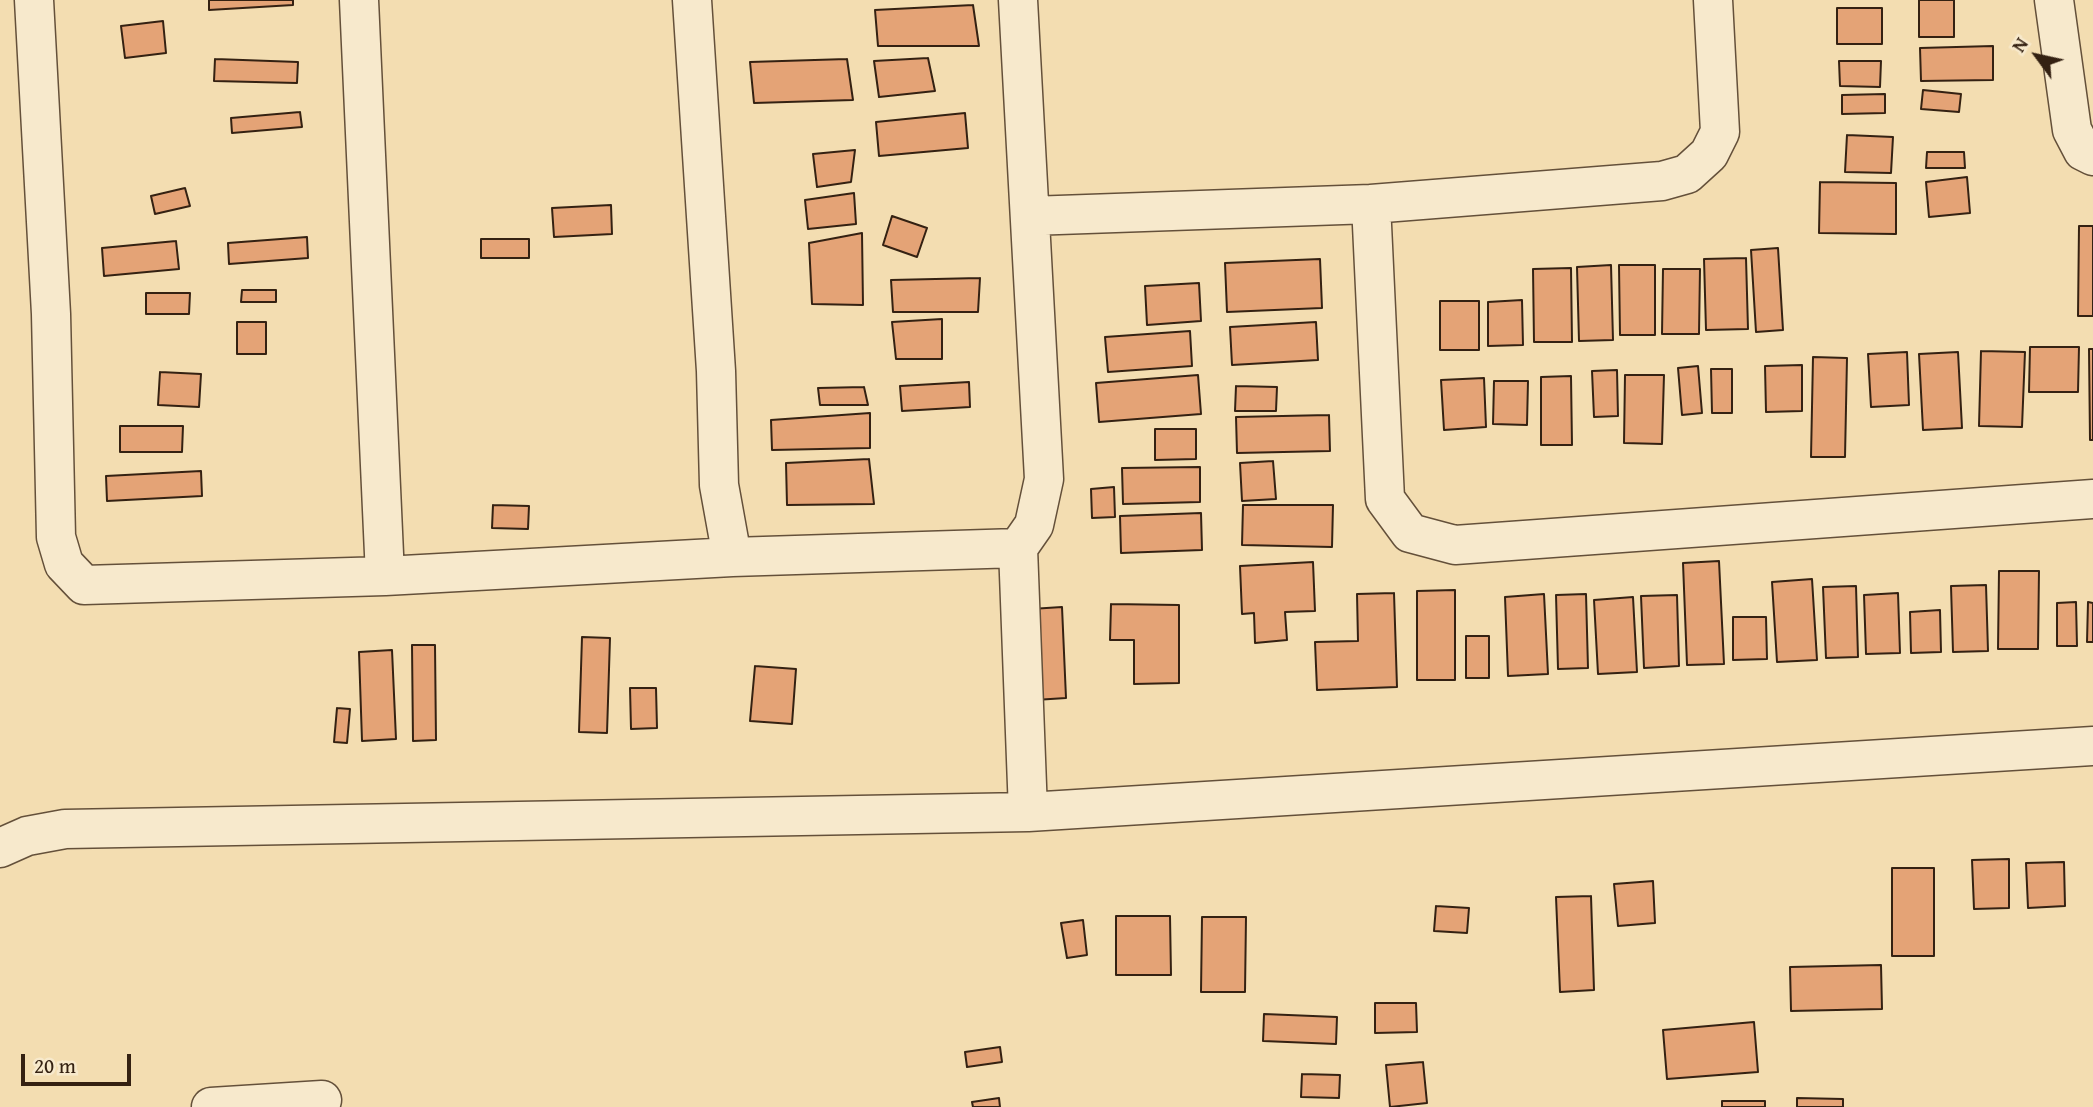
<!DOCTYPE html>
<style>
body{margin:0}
#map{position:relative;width:2093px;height:1107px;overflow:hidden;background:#f3ddb1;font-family:"Gentium Book Plus",serif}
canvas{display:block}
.north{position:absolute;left:2002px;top:21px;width:70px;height:70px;-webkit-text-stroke:5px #f7e9cc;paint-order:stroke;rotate:303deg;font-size:19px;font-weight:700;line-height:28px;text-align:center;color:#342112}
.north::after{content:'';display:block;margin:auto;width:24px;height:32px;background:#342112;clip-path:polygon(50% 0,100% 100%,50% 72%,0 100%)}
.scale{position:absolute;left:21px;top:1054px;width:110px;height:32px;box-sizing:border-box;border:4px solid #342112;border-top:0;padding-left:9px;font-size:21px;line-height:24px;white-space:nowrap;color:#342112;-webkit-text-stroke:5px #f7e9cc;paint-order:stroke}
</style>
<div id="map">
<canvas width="2093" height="1107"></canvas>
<div class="north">N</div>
<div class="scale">20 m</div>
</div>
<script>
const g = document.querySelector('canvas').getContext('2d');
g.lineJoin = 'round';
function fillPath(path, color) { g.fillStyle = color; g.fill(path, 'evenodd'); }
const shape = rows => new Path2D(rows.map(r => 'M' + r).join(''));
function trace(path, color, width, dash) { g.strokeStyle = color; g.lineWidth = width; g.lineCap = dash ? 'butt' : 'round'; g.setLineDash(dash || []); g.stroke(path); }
const building = shape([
 [209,0,293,0,293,5,209,10,209,0],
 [1919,0,1954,0,1954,37,1919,37,1919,0],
 [973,5,979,46,878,46,875,10,973,5],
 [1837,8,1882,8,1882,44,1837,44,1837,8],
 [163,21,166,53,125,58,121,26,163,21],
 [1993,46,1993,80,1921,81,1920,48,1993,46],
 [928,58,935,91,879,97,874,61,928,58],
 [215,59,298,62,297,83,214,81,215,59],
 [847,59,853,100,754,103,750,62,847,59],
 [1839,61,1881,61,1880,87,1840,86,1839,61],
 [1923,90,1961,94,1959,112,1921,109,1923,90],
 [1885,94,1885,113,1842,114,1842,95,1885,94],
 [300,112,302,127,232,133,231,118,300,112],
 [965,113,968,148,879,156,876,122,965,113],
 [1847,135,1893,137,1891,173,1845,172,1847,135],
 [855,150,851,182,817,187,813,154,855,150],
 [1927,152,1964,152,1965,168,1926,168,1927,152],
 [1967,177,1970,213,1929,217,1926,182,1967,177],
 [1820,182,1896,183,1896,234,1819,233,1820,182],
 [185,188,190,206,155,214,151,196,185,188],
 [854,193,856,224,808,229,805,200,854,193],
 [611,205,612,234,554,237,552,208,611,205],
 [892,216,927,228,917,257,883,245,892,216],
 [2079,226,2093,226,2093,316,2078,316,2079,226],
 [862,233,863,305,812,304,809,243,862,233],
 [307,237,308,258,229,264,228,243,307,237],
 [481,239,529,239,529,258,481,258,481,239],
 [176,241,179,269,104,276,102,248,176,241],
 [1778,248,1783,330,1756,332,1751,250,1778,248],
 [1746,258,1748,329,1706,330,1704,259,1746,258],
 [1320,259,1322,308,1227,312,1225,263,1320,259],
 [1611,265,1613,340,1579,341,1577,267,1611,265],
 [1619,265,1655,265,1655,335,1620,335,1619,265],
 [1571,268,1572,342,1534,342,1533,269,1571,268],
 [1663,269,1700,269,1699,334,1662,334,1663,269],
 [980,278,978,312,893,312,891,280,980,278],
 [1199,283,1201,321,1147,325,1145,286,1199,283],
 [242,290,276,290,276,302,241,302,242,290],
 [146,293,190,293,189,314,146,314,146,293],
 [1522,300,1523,345,1488,346,1488,302,1522,300],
 [1440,301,1479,301,1479,350,1440,350,1440,301],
 [942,319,942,359,896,359,892,322,942,319],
 [237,322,266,322,266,354,237,354,237,322],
 [1316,322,1318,360,1232,365,1230,327,1316,322],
 [1190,331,1192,366,1108,372,1105,337,1190,331],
 [2030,347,2079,347,2078,392,2029,392,2030,347],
 [2089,349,2093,349,2093,440,2090,440,2089,349],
 [1981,351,2025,352,2022,427,1979,426,1981,351],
 [1907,352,1909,405,1871,407,1868,354,1907,352],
 [1958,352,1962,428,1923,430,1919,354,1958,352],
 [1813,357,1847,358,1845,457,1811,457,1813,357],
 [1802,365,1802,411,1766,412,1765,366,1802,365],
 [1698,366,1702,413,1682,415,1678,368,1698,366],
 [1711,369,1732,369,1732,413,1712,413,1711,369],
 [1617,370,1618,416,1594,417,1592,371,1617,370],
 [160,372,201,374,199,407,158,405,160,372],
 [1198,375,1201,414,1099,422,1096,383,1198,375],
 [1625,375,1664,375,1662,444,1624,443,1625,375],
 [1571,376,1572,445,1541,445,1541,377,1571,376],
 [1484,378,1486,427,1444,430,1441,380,1484,378],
 [1494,381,1528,381,1527,425,1493,424,1494,381],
 [969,382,970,407,902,411,900,386,969,382],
 [1236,386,1277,387,1276,411,1235,411,1236,386],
 [864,387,868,405,820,405,818,388,864,387],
 [870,413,870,448,772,450,771,420,870,413],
 [1329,415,1330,451,1237,453,1236,417,1329,415],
 [120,426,183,426,182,452,120,452,120,426],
 [1155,429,1196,429,1196,459,1155,460,1155,429],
 [869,459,874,504,787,505,786,463,869,459],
 [1273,461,1276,499,1242,501,1240,463,1273,461],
 [1200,467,1200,502,1123,504,1122,468,1200,467],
 [201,471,202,496,107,501,106,476,201,471],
 [1114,487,1115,517,1092,518,1091,489,1114,487],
 [493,505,529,506,528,529,492,528,493,505],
 [1243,505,1333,505,1332,547,1242,545,1243,505],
 [1201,513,1202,550,1121,553,1120,516,1201,513],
 [1719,561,1724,664,1687,665,1683,563,1719,561],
 [1313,562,1315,611,1285,612,1287,640,1255,643,1254,613,1242,614,1240,566,1313,562],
 [1999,571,2039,571,2038,649,1998,649,1999,571],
 [1812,579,1817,660,1777,662,1772,582,1812,579],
 [1986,585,1988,651,1953,652,1951,586,1986,585],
 [1856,586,1858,657,1826,658,1823,587,1856,586],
 [1455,590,1455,680,1417,680,1417,591,1455,590],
 [1394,593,1397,687,1317,690,1315,642,1358,641,1357,594,1394,593],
 [1898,593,1900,653,1866,654,1864,595,1898,593],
 [1544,594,1548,674,1508,676,1505,597,1544,594],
 [1586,594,1588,668,1558,669,1556,595,1586,594],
 [1677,595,1679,666,1644,668,1641,596,1677,595],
 [1633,597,1637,672,1598,674,1594,600,1633,597],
 [2076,602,2077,646,2057,646,2057,603,2076,602],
 [2088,602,2093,603,2093,642,2087,642,2088,602],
 [1111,604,1179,605,1179,683,1134,684,1134,640,1110,640,1111,604],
 [1062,607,1066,698,1035,700,1031,609,1062,607],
 [1940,610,1941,652,1911,653,1910,612,1940,610],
 [1733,617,1766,617,1767,659,1733,660,1733,617],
 [1466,636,1489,636,1489,678,1466,678,1466,636],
 [582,637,610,638,607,733,579,732,582,637],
 [412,645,435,645,436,740,413,741,412,645],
 [392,650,396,739,362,741,359,652,392,650],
 [755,666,796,669,792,724,750,721,755,666],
 [630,688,656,688,657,728,631,729,630,688],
 [337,708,350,709,347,743,334,742,337,708],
 [2009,859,2009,908,1974,909,1972,860,2009,859],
 [2064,862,2065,906,2028,908,2026,863,2064,862],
 [1892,868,1934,868,1934,956,1892,956,1892,868],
 [1653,881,1655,923,1618,926,1614,884,1653,881],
 [1591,896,1594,990,1560,992,1556,897,1591,896],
 [1436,906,1469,908,1467,933,1434,931,1436,906],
 [1116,916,1170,916,1171,975,1116,975,1116,916],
 [1202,917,1246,917,1245,992,1201,992,1202,917],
 [1083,920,1087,955,1067,958,1061,923,1083,920],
 [1881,965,1882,1009,1791,1011,1790,967,1881,965],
 [1375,1003,1416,1003,1417,1032,1375,1033,1375,1003],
 [1264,1014,1337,1017,1336,1044,1263,1041,1264,1014],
 [1754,1022,1758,1072,1667,1079,1663,1030,1754,1022],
 [1000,1047,1002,1062,967,1067,965,1052,1000,1047],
 [1423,1062,1427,1103,1390,1107,1386,1065,1423,1062],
 [1302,1074,1340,1075,1339,1098,1301,1097,1302,1074],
 [999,1098,1000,1107,973,1107,972,1102,999,1098],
 [1797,1098,1843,1099,1843,1107,1797,1107,1797,1098],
 [1722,1101,1765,1101,1765,1107,1722,1107,1722,1101]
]);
fillPath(building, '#e4a376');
trace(building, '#342112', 2);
const street = shape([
 [34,0,51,314,56,537,64,564,84,585,385,576,732,557,1018,548],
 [359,0,385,576],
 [692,0,716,371,719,485,732,557],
 [1018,0,1044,479,1034,525,1018,548,1028,812],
 [2054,0,2072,130,2083,151,2093,156],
 [1371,204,1662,181,1687,174,1709,154,1720,132,1713,0],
 [1030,216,1371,204,1385,499,1410,533,1455,545,2093,499],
 [0,848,27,836,65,829,1028,812,2093,746],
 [211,1107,322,1100]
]);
trace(street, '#64503a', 41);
trace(street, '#f7e9cc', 38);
</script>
